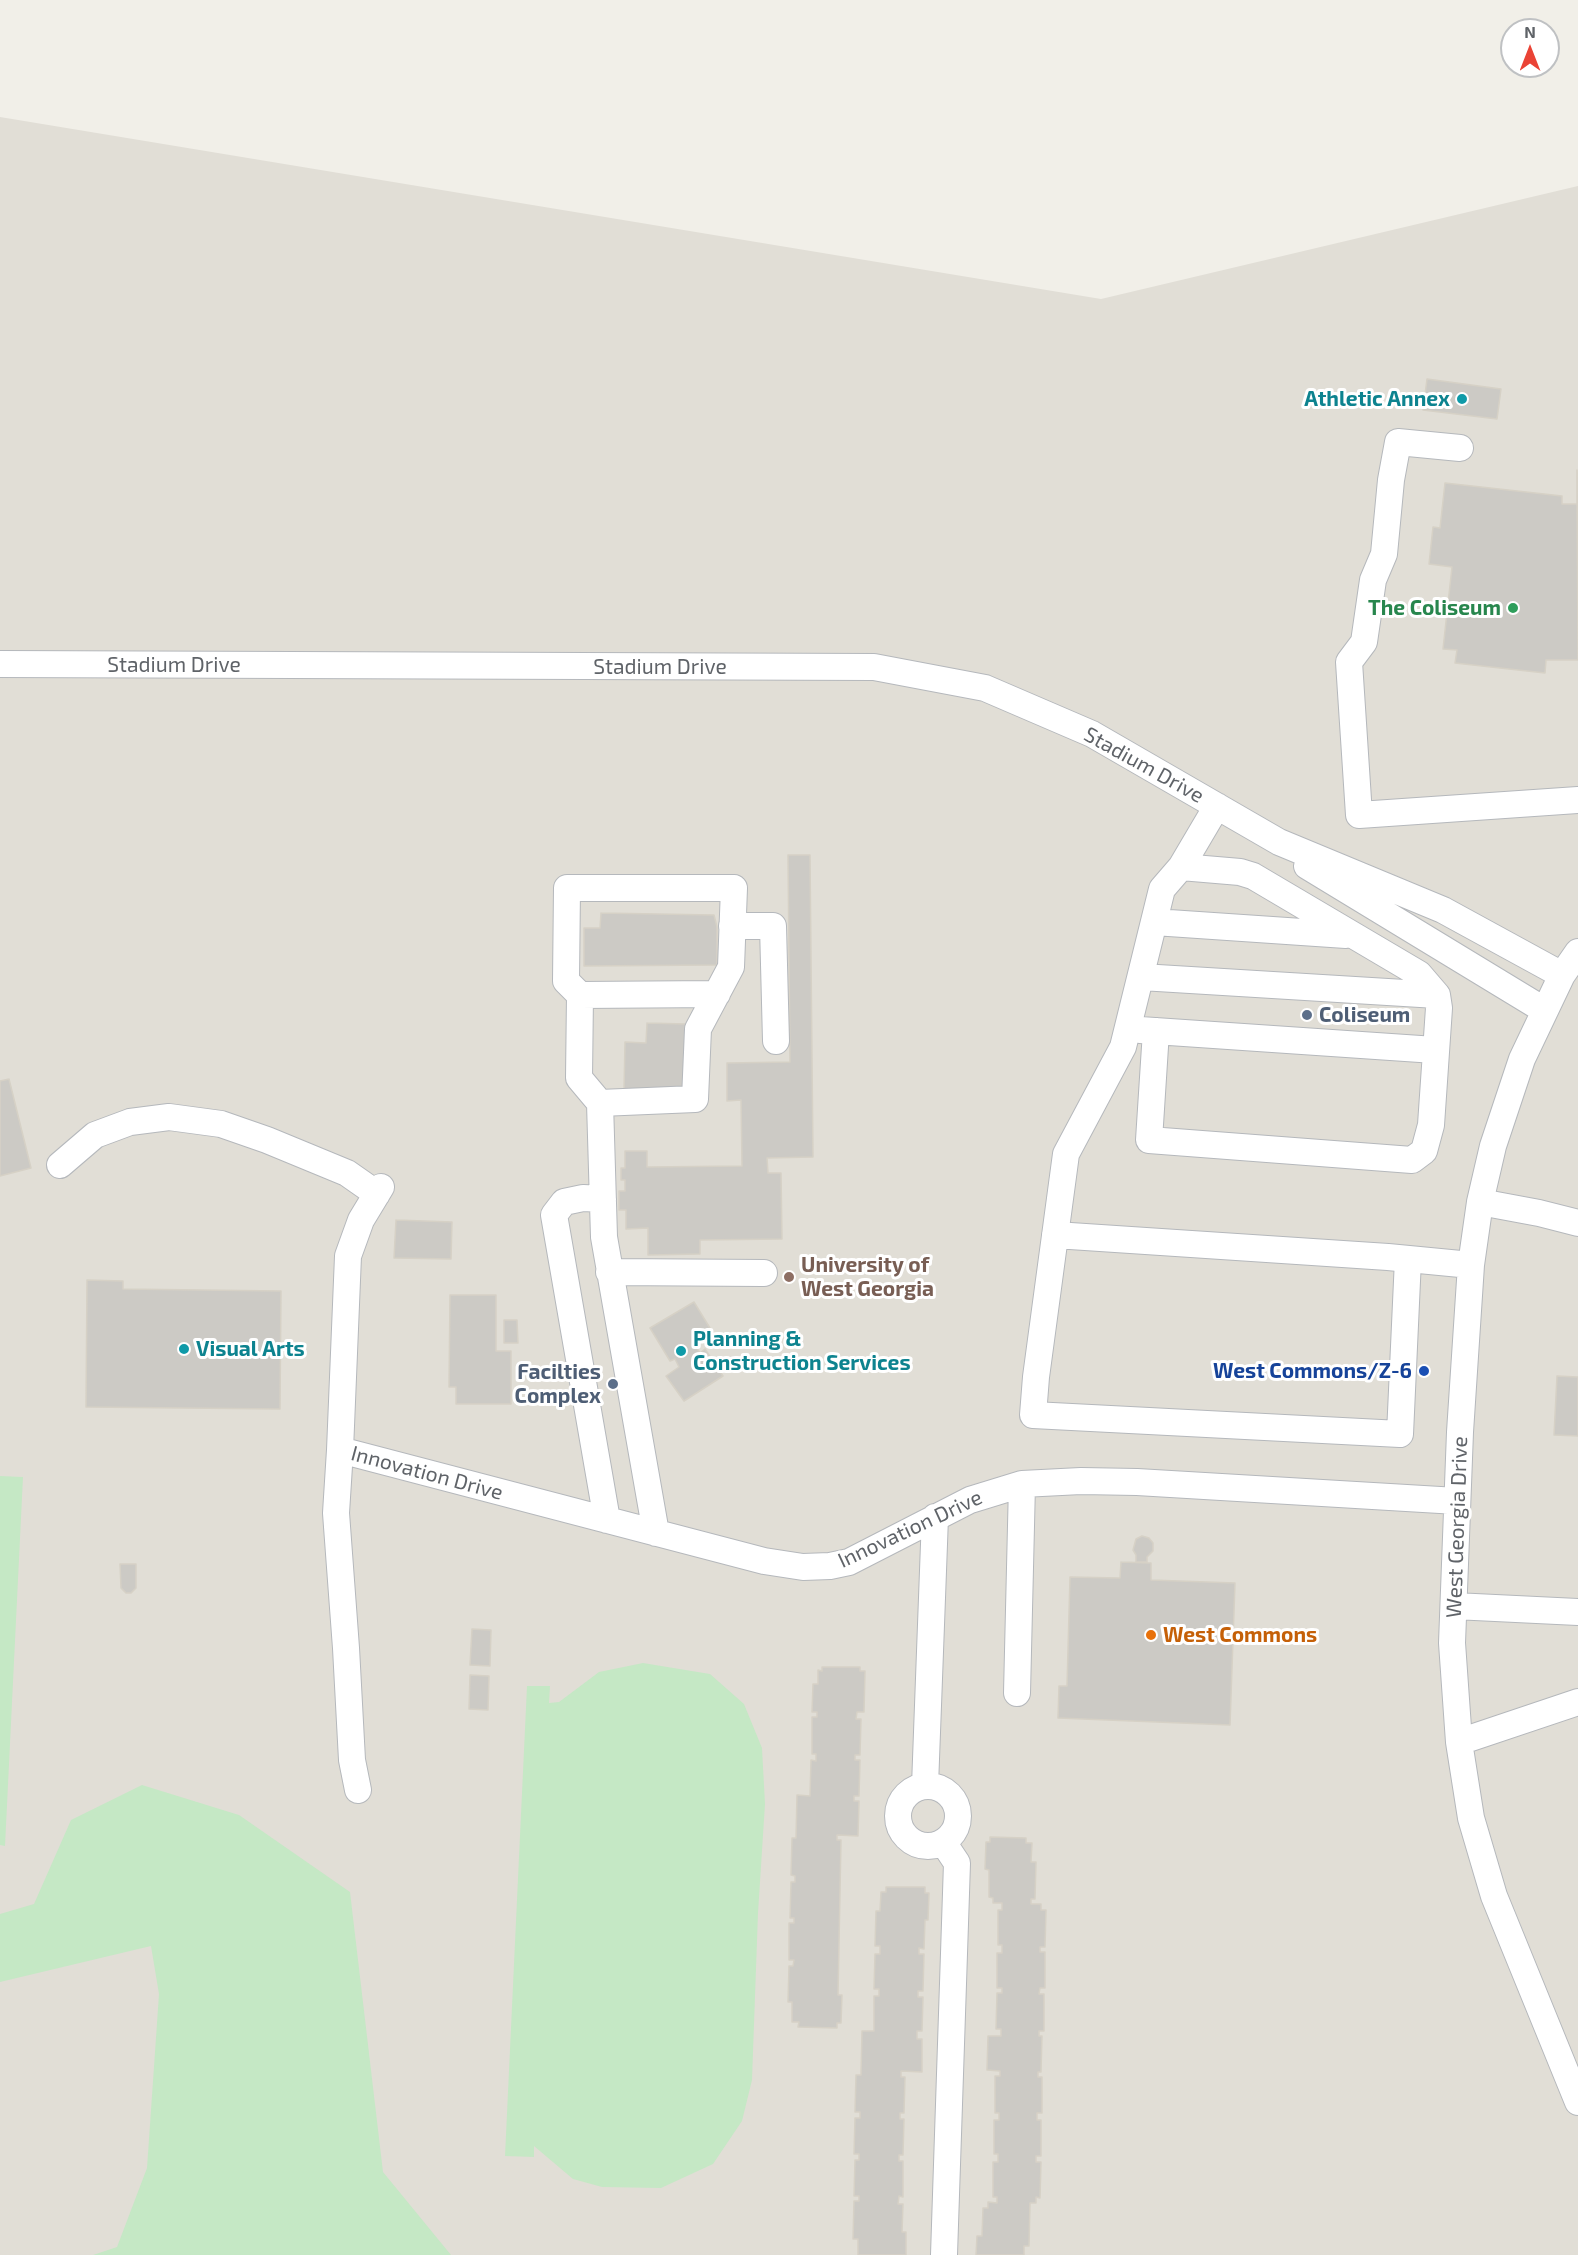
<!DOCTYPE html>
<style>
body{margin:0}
#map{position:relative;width:1578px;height:2255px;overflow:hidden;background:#f1efe8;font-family:"Exo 2",sans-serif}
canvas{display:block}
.north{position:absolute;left:1500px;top:18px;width:60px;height:60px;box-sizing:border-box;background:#fff;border:2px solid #bfc1c3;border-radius:50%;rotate:0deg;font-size:16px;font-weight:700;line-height:24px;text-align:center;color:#5f6368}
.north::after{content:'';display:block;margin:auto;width:21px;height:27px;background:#ea4335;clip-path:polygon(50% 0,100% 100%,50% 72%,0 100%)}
</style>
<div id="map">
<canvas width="1578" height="2255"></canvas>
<div class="north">N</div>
</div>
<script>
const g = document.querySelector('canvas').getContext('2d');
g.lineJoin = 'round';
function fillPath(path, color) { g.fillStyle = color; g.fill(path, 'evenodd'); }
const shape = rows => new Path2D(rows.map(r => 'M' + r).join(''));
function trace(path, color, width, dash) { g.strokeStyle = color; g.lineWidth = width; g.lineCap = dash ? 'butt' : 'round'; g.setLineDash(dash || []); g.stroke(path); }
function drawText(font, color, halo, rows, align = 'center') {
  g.font = font + ' "Exo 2",sans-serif'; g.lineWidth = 6; g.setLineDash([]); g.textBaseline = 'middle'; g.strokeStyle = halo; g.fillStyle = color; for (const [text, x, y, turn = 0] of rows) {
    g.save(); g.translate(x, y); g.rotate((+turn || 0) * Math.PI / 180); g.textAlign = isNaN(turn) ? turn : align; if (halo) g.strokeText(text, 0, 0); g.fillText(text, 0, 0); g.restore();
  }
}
fillPath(shape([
 [0,117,1101,299,1578,186,1578,2255,0,2255]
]), '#e1ded6');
fillPath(shape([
 [0,1476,23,1477,5,1846,0,1845],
 [643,1663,710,1674,744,1704,762,1748,765,1804,758,1913,752,2080,742,2121,713,2164,661,2188,602,2187,573,2179,534,2146,534,2157,505,2156,527,1686,550,1686,549,1703,559,1702,599,1672],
 [142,1785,239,1815,350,1892,383,2172,451,2255,93,2255,117,2247,147,2168,159,1994,151,1946,0,1982,0,1914,34,1904,71,1820]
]), '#c5e8c5');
const building = shape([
 [1427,379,1501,389,1497,419,1423,410,1427,379],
 [1577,470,1578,660,1546,660,1545,673,1455,663,1457,650,1443,649,1452,567,1429,564,1433,527,1440,528,1445,483,1562,496,1562,504,1577,504,1577,470],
 [788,855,810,855,813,1157,767,1158,768,1173,781,1173,782,1239,700,1240,700,1254,648,1255,648,1228,626,1229,626,1210,619,1210,619,1191,625,1191,625,1180,621,1180,621,1168,625,1168,625,1151,647,1151,647,1167,742,1166,741,1100,727,1101,727,1063,790,1062,788,855],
 [601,913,714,915,717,927,717,965,584,966,584,928,600,928,601,913],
 [647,1023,686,1024,685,1090,624,1089,625,1042,646,1043,647,1023],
 [9,1079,31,1168,0,1176,0,1081,9,1079],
 [396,1220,452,1222,451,1259,394,1258,396,1220],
 [87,1280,123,1281,123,1289,281,1291,280,1409,86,1407,87,1280],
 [450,1295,496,1295,496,1351,511,1351,511,1404,456,1404,456,1387,449,1387,450,1295],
 [694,1302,713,1333,694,1344,700,1353,705,1349,723,1376,684,1401,666,1376,679,1367,675,1359,670,1361,650,1328,694,1302],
 [504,1320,517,1320,518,1343,504,1343,504,1320],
 [1557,1376,1578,1377,1578,1436,1554,1435,1557,1376],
 [1142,1536,1149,1538,1153,1543,1153,1551,1147,1557,1147,1562,1136,1562,1136,1555,1133,1550,1136,1539,1142,1536],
 [1121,1562,1151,1563,1151,1580,1235,1583,1230,1725,1058,1718,1059,1686,1067,1686,1070,1577,1120,1578,1121,1562],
 [120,1564,136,1564,136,1588,131,1593,126,1593,121,1588,120,1564],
 [472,1629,491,1630,490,1666,470,1665,472,1629],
 [822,1667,860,1667,860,1671,865,1671,864,1712,857,1712,856,1719,861,1719,860,1755,855,1755,855,1760,860,1760,859,1796,854,1796,854,1801,859,1801,858,1836,837,1835,837,1840,841,1840,838,1995,842,1995,841,2023,837,2023,837,2028,798,2027,799,2022,792,2022,792,2002,788,2002,789,1966,793,1966,794,1960,789,1960,789,1923,794,1923,794,1918,790,1918,791,1882,795,1882,795,1876,791,1875,792,1838,796,1838,797,1795,810,1796,811,1760,816,1761,816,1754,812,1754,812,1717,817,1717,817,1712,812,1712,813,1684,818,1684,818,1670,822,1671,822,1667],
 [470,1675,489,1676,488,1710,469,1709,470,1675],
 [990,1837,1026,1838,1026,1843,1032,1843,1031,1862,1036,1862,1035,1899,1031,1899,1031,1904,1041,1904,1041,1910,1046,1910,1045,1947,1040,1947,1040,1952,1045,1952,1045,1988,1040,1988,1039,1994,1044,1994,1044,2031,1039,2031,1039,2036,1042,2036,1041,2072,1038,2072,1038,2077,1042,2077,1042,2113,1037,2113,1037,2120,1041,2120,1041,2156,1036,2156,1036,2162,1041,2162,1040,2198,1036,2197,1036,2203,1030,2203,1029,2246,1024,2246,1024,2255,976,2255,977,2236,982,2236,983,2208,988,2208,988,2202,997,2203,997,2197,993,2197,993,2162,998,2162,998,2154,994,2154,994,2120,999,2120,999,2113,995,2113,995,2076,1000,2076,1000,2071,987,2070,988,2036,1001,2036,1001,2029,996,2029,997,1993,1002,1993,1002,1988,997,1988,997,1953,1002,1953,1002,1945,998,1945,998,1910,1002,1910,1002,1903,993,1903,993,1898,989,1897,989,1870,985,1869,986,1842,990,1842,990,1837],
 [886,1887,925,1887,925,1893,929,1893,928,1920,925,1920,924,1949,919,1948,919,1954,924,1954,923,1991,918,1991,918,1997,923,1997,922,2031,917,2031,917,2039,922,2039,922,2072,901,2071,901,2077,905,2077,904,2113,900,2113,900,2119,904,2119,903,2155,899,2155,899,2161,903,2161,903,2197,899,2196,898,2204,903,2204,902,2232,906,2232,906,2255,858,2255,858,2239,853,2239,854,2201,859,2201,859,2196,854,2196,855,2160,859,2160,859,2154,854,2154,855,2118,860,2118,860,2112,855,2112,856,2075,861,2075,862,2031,874,2031,874,1996,879,1996,879,1989,874,1989,875,1954,880,1954,880,1946,875,1946,876,1911,880,1911,881,1892,886,1892,886,1887]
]);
fillPath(building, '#cccac5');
trace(building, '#d6d1c6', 1.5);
const minor = shape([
 [1460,448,1398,442,1391,480,1384,554,1373,580,1364,642,1349,662,1359,815,1578,800],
 [0,664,874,667,985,688,1092,734,1279,842,1443,910,1562,975],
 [1217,806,1181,867,1162,889,1123,1047,1066,1154,1036,1377,1033,1415,1400,1434,1408,1259],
 [1307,866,1544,1010],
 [1154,922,1346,935],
 [732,926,773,926,776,1041],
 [1578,952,1562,975,1522,1059,1493,1146,1480,1202,1471,1265,1460,1432,1452,1643,1459,1742,1471,1818,1494,1896,1578,2102],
 [1141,977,1437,995],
 [580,995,717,994],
 [1140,1030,1435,1050],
 [1156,1031,1149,1140,1412,1160,1424,1151,1431,1125,1439,1008,1437,995,1419,974,1253,876,1240,872,1181,867],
 [600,1103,695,1099,698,1029,731,967,734,888,567,888,566,981,580,995,579,1078,600,1103,604,1237,656,1533],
 [60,1165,95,1135,130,1122,169,1117,221,1124,267,1140,347,1173,377,1194],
 [603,1199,583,1198,564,1202,554,1215,607,1520],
 [1480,1202,1539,1213,1578,1223],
 [1055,1235,1388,1257,1471,1265],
 [609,1272,764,1273],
 [340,1450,764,1561,803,1567,830,1566,849,1562,970,1500,1022,1484,1081,1481,1137,1482,1457,1501],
 [1454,1606,1578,1612],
 [1017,1693,1022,1484],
 [1459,1742,1578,1702],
 [925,1786,935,1517],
 '898 1816a30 30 0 1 1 60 0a30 30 0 1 1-60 0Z',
 [358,1790,352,1760,346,1648,336,1513,340,1450,348,1256,361,1220,381,1187],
 [943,1842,957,1863,944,2255]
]);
trace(minor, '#b5b8bc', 28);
trace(minor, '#fff', 26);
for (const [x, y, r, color] of [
 [1462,399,6,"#0f9aa8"],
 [1513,608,6,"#2e9e5b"],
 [1307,1015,6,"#5c6f8a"],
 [789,1277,6,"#8d6e63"],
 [184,1349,6,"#0f9aa8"],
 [681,1351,6,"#0f9aa8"],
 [1424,1371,6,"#1a4fb4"],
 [613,1384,6,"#5c6f8a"],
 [1151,1635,6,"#e8710a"]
]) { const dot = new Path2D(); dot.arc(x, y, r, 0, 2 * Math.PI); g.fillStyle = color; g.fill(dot); trace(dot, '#fff', 2); }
drawText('bold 21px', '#0d838f', '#fff', [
 ["Athletic Annex",1450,399,"right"],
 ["Planning &",693,1339],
 ["Construction Services",693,1363],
 ["Visual Arts",196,1349]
], 'left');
drawText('bold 21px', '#27864d', '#fff', [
 ["The Coliseum",1501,608]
], 'right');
drawText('21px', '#5f6368', '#fff', [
 ["Stadium Drive",174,665],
 ["Stadium Drive",660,667],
 ["Stadium Drive",1144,765,29],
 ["Innovation Drive",427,1473,15],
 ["West Georgia Drive",1457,1527,-88],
 ["Innovation Drive",910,1529,-25]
]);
drawText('bold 21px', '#4e5e75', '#fff', [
 ["Coliseum",1319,1015],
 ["Facilties",601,1372,"right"],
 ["Complex",601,1396,"right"]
], 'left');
drawText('bold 21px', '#785e54', '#fff', [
 ["University of",801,1265],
 ["West Georgia",801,1289]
], 'left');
drawText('bold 21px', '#164399', '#fff', [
 ["West Commons/Z-6",1412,1371]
], 'right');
drawText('bold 21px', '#c56008', '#fff', [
 ["West Commons",1163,1635]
], 'left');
</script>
